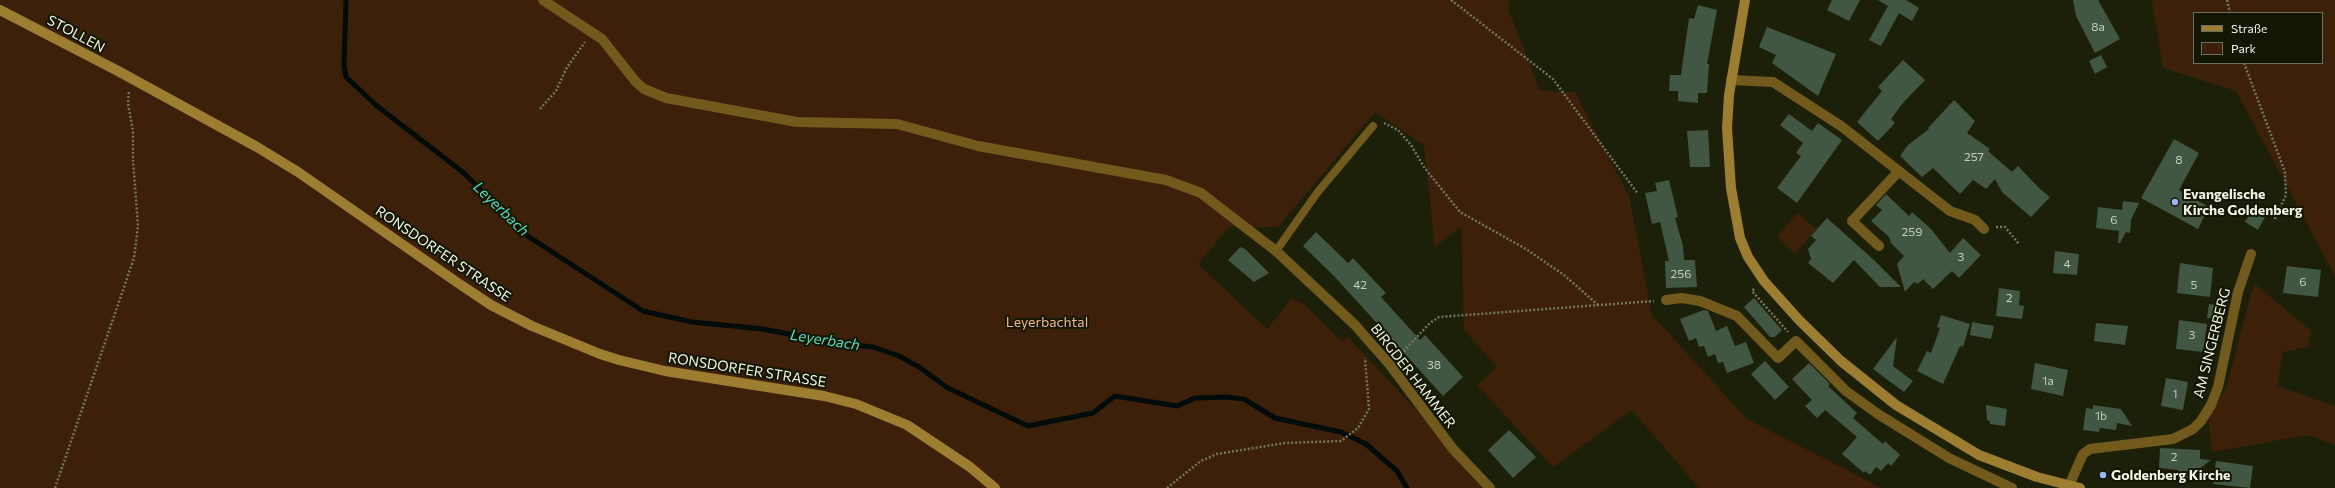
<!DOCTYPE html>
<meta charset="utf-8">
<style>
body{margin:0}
#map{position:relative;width:2335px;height:488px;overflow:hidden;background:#1c2008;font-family:Commissioner,sans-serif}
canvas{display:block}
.legend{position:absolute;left:2193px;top:12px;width:130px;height:52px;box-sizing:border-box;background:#131602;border:1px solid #6c6f5d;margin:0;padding:5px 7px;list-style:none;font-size:12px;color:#f1f5e6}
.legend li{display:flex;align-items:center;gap:8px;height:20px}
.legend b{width:20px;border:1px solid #6c6f5d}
</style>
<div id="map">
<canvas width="2335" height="488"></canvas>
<ul class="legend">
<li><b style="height:5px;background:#9d7e31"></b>Straße</li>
<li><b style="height:11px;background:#3c200a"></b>Park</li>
</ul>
</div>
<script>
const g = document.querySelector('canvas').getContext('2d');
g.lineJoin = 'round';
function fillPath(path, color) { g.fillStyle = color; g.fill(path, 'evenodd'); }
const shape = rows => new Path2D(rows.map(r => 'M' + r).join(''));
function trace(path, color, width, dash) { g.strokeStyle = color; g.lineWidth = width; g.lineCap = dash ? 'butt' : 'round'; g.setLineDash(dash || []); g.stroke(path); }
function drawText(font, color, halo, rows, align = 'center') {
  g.font = font + ' Commissioner,sans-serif'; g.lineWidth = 4; g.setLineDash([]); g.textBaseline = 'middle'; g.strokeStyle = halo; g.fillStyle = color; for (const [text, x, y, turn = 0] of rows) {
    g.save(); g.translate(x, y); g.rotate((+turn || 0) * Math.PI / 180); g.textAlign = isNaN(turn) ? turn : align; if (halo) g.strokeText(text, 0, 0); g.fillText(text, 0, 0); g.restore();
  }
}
fillPath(shape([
 [0,0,1510,0,1508,9,1540,91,1575,92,1629,196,1652,315,1747,419,1882,488,1699,488,1632,410,1553,467,1477,385,1497,367,1464,330,1461,227,1435,247,1424,145,1375,112,1278,227,1229,227,1198,264,1267,329,1291,299,1304,304,1342,342,1348,337,1489,488,0,488],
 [2152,0,2335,0,2335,276,2236,91,2163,68],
 [2194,13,2322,13,2322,63,2194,63],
 [1797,213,1816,229,1795,254,1777,237],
 [2254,283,2311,331,2308,347,2283,352,2277,386,2335,406,2335,445,2308,435,2212,452,2208,416,2226,388]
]), '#3c200a');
trace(shape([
 [346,0,344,65,346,77,377,106,464,173,523,233,643,311,692,322,763,329,835,343,873,347,899,356,919,367,948,388,1028,426,1093,413,1115,396,1177,406,1195,398,1226,397,1244,399,1275,418,1341,432,1366,444,1397,471,1407,488]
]), '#000c09', 5);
fillPath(shape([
 [1832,0,1860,0,1849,21,1827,10],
 [1878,0,1906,0,1919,8,1912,21,1899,13,1881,46,1869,40,1888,6],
 [2073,0,2098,0,2120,39,2095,53,2076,16],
 [1698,5,1717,10,1707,64,1709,64,1707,93,1698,93,1698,103,1678,101,1678,91,1669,91,1670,75,1681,75,1689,18,1694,19],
 [1767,27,1836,54,1818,96,1772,63,1776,55,1759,47],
 [2101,55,2107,67,2095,74,2089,61],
 [1903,60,1925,80,1902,104,1891,119,1895,123,1878,141,1857,122,1882,91,1878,87],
 [1954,100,1975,121,1967,133,1990,149,1988,151,2012,172,2018,166,2040,189,2050,197,2031,217,2002,192,1995,179,1986,189,1973,180,1960,194,1933,168,1922,177,1900,156,1908,145,1929,129,1928,128],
 [1789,114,1812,131,1818,123,1842,140,1797,203,1777,188,1801,156,1796,153,1803,143,1780,125],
 [1708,130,1710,167,1690,167,1687,131],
 [2174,139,2199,153,2179,190,2209,207,2198,229,2141,198],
 [1669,180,1678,217,1675,218,1683,246,1684,260,1695,260,1697,287,1666,288,1665,261,1669,261,1660,222,1652,224,1645,193,1657,191,1655,183],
 [1886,194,1909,216,1912,212,1931,229,1950,253,1963,238,1981,255,1959,278,1952,271,1933,289,1923,279,1918,284,1914,282,1905,292,1897,264,1904,256,1891,243,1889,237,1871,221,1882,210,1876,205],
 [2123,201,2139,203,2131,220,2130,233,2126,232,2120,243,2118,243,2119,231,2096,228,2098,207,2122,210],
 [2252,210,2265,217,2258,230,2245,222],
 [1827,218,1874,260,1901,287,1880,287,1854,260,1833,283,1808,263,1811,259,1808,249,1816,240,1811,236],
 [1316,232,1348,263,1353,258,1386,293,1381,297,1420,340,1425,335,1463,377,1443,396,1334,276,1303,246],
 [1240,247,1245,249,1269,273,1254,282,1228,260],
 [2055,251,2079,254,2077,275,2053,273],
 [2180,263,2213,268,2210,297,2177,293],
 [2287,266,2321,270,2318,297,2283,293],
 [1999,288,2020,291,2019,305,2024,306,2022,319,1996,316],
 [1754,298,1782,330,1775,337,1770,337,1744,307],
 [2209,304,2224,306,2222,320,2207,318],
 [1704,310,1708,311,1716,331,1727,326,1735,346,1746,342,1754,363,1727,373,1723,362,1718,363,1715,354,1708,357,1704,346,1699,347,1696,338,1689,341,1680,319],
 [1941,315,1970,324,1963,347,1960,346,1943,384,1917,371,1927,351,1931,353,1940,328,1937,327],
 [2179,320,2207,324,2203,352,2176,349],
 [1972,322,1994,326,1991,339,1970,335],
 [2096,323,2128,326,2125,345,2094,341],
 [1897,337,1893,366,1913,381,1904,392,1873,369],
 [1765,361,1789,387,1775,400,1751,374],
 [1809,363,1830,384,1828,386,1857,413,1853,418,1883,444,1885,441,1900,455,1891,466,1888,463,1881,471,1876,467,1870,475,1865,471,1864,473,1842,454,1857,437,1825,410,1817,418,1805,406,1812,400,1792,379],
 [2035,363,2068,370,2063,396,2031,389],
 [2166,378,2188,382,2183,410,2161,406],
 [1986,405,2007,409,2005,426,1990,424,1990,421,1987,420],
 [2093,405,2121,409,2132,426,2117,423,2116,430,2100,428,2099,432,2083,430,2086,408,2093,409],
 [1509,430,1536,457,1513,478,1488,450],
 [2160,448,2200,450,2200,459,2211,460,2187,478,2178,477,2178,470,2159,468],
 [2216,461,2253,466,2250,488,2213,484]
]), '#415643');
trace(shape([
 [1451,0,1553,79,1638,194],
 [2227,0,2230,13],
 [2244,63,2285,172,2286,195,2274,221],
 [540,109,556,91,566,69,585,42],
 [1384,123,1398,130,1411,145,1424,167,1460,212,1526,249,1564,275,1598,305],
 [1996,227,2005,227,2019,244],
 [1754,289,1752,291,1788,332],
 [1398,357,1430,323,1439,317,1654,301],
 [55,488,134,258,138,226,133,160,133,132,128,103,129,91],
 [1167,488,1201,461,1217,454,1285,443,1341,441,1358,428,1369,409,1365,358]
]), '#727661', 2.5, [2, 2]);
trace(shape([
 [1276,251,1317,193,1373,126]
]), '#725a1d', 8);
trace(shape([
 [543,0,602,39,636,82,644,89,666,98,797,122,897,124,978,146,1166,180,1201,193,1276,251,1355,325,1390,365,1453,449,1490,488],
 [1731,80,1773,82,1841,126,1950,211,1975,220,1984,229],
 [1879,246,1852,221,1899,171],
 [1666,300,1682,298,1700,301,1737,316,1778,358,1796,341,1846,391,1878,414,1949,458,2012,488],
 [2068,488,2083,454,2090,449,2173,439,2193,429,2201,421,2211,405,2218,387,2238,292,2251,254]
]), '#725a1d', 10);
trace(shape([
 [1745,0,1729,95,1727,128,1731,188,1740,238,1748,257,1764,281,1799,320,1841,361,1896,405,1979,455,2037,477,2080,488],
 [0,10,118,71,257,147,298,172,458,283,491,305,532,326,600,354,619,360,665,371,824,396,856,404,907,425,970,467,995,488]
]), '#9d7e31', 10);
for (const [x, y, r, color] of [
 [2175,202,4,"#9bb5fd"],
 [2103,475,4,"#9bb5fd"]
]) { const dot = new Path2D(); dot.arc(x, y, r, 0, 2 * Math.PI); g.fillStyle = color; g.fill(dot); trace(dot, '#131602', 1.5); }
drawText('12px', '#c5cdbd', null, [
 ["8a",2098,27],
 ["257",1974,157],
 ["8",2179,160],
 ["6",2114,220],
 ["259",1912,232],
 ["3",1961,257],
 ["4",2067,264],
 ["256",1681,274],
 ["6",2303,282],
 ["42",1360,285],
 ["5",2194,285],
 ["2",2009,298],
 ["3",2192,335],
 ["38",1434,365],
 ["1a",2048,381],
 ["1",2175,394],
 ["1b",2101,416],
 ["2",2174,457]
]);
drawText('14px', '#f1f5e6', '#131602', [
 ["STOLLEN",76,34,28],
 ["RONSDORFER STRASSE",443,254,34],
 ["AM SINGERBERG",2212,343,-76],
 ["RONSDORFER STRASSE",747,370,9],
 ["BIRGDER HAMMER",1413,376,52]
]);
drawText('bold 14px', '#f1f5e6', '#131602', [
 ["Evangelische",2183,194],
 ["Kirche Goldenberg",2183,210],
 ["Goldenberg Kirche",2111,475]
], 'left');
drawText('14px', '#f6b78a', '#131602', [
 ["Leyerbachtal",1047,322]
]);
drawText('italic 15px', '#51dcc2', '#131602', [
 ["Leyerbach",501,209,44],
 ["Leyerbach",825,340,9]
]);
</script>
